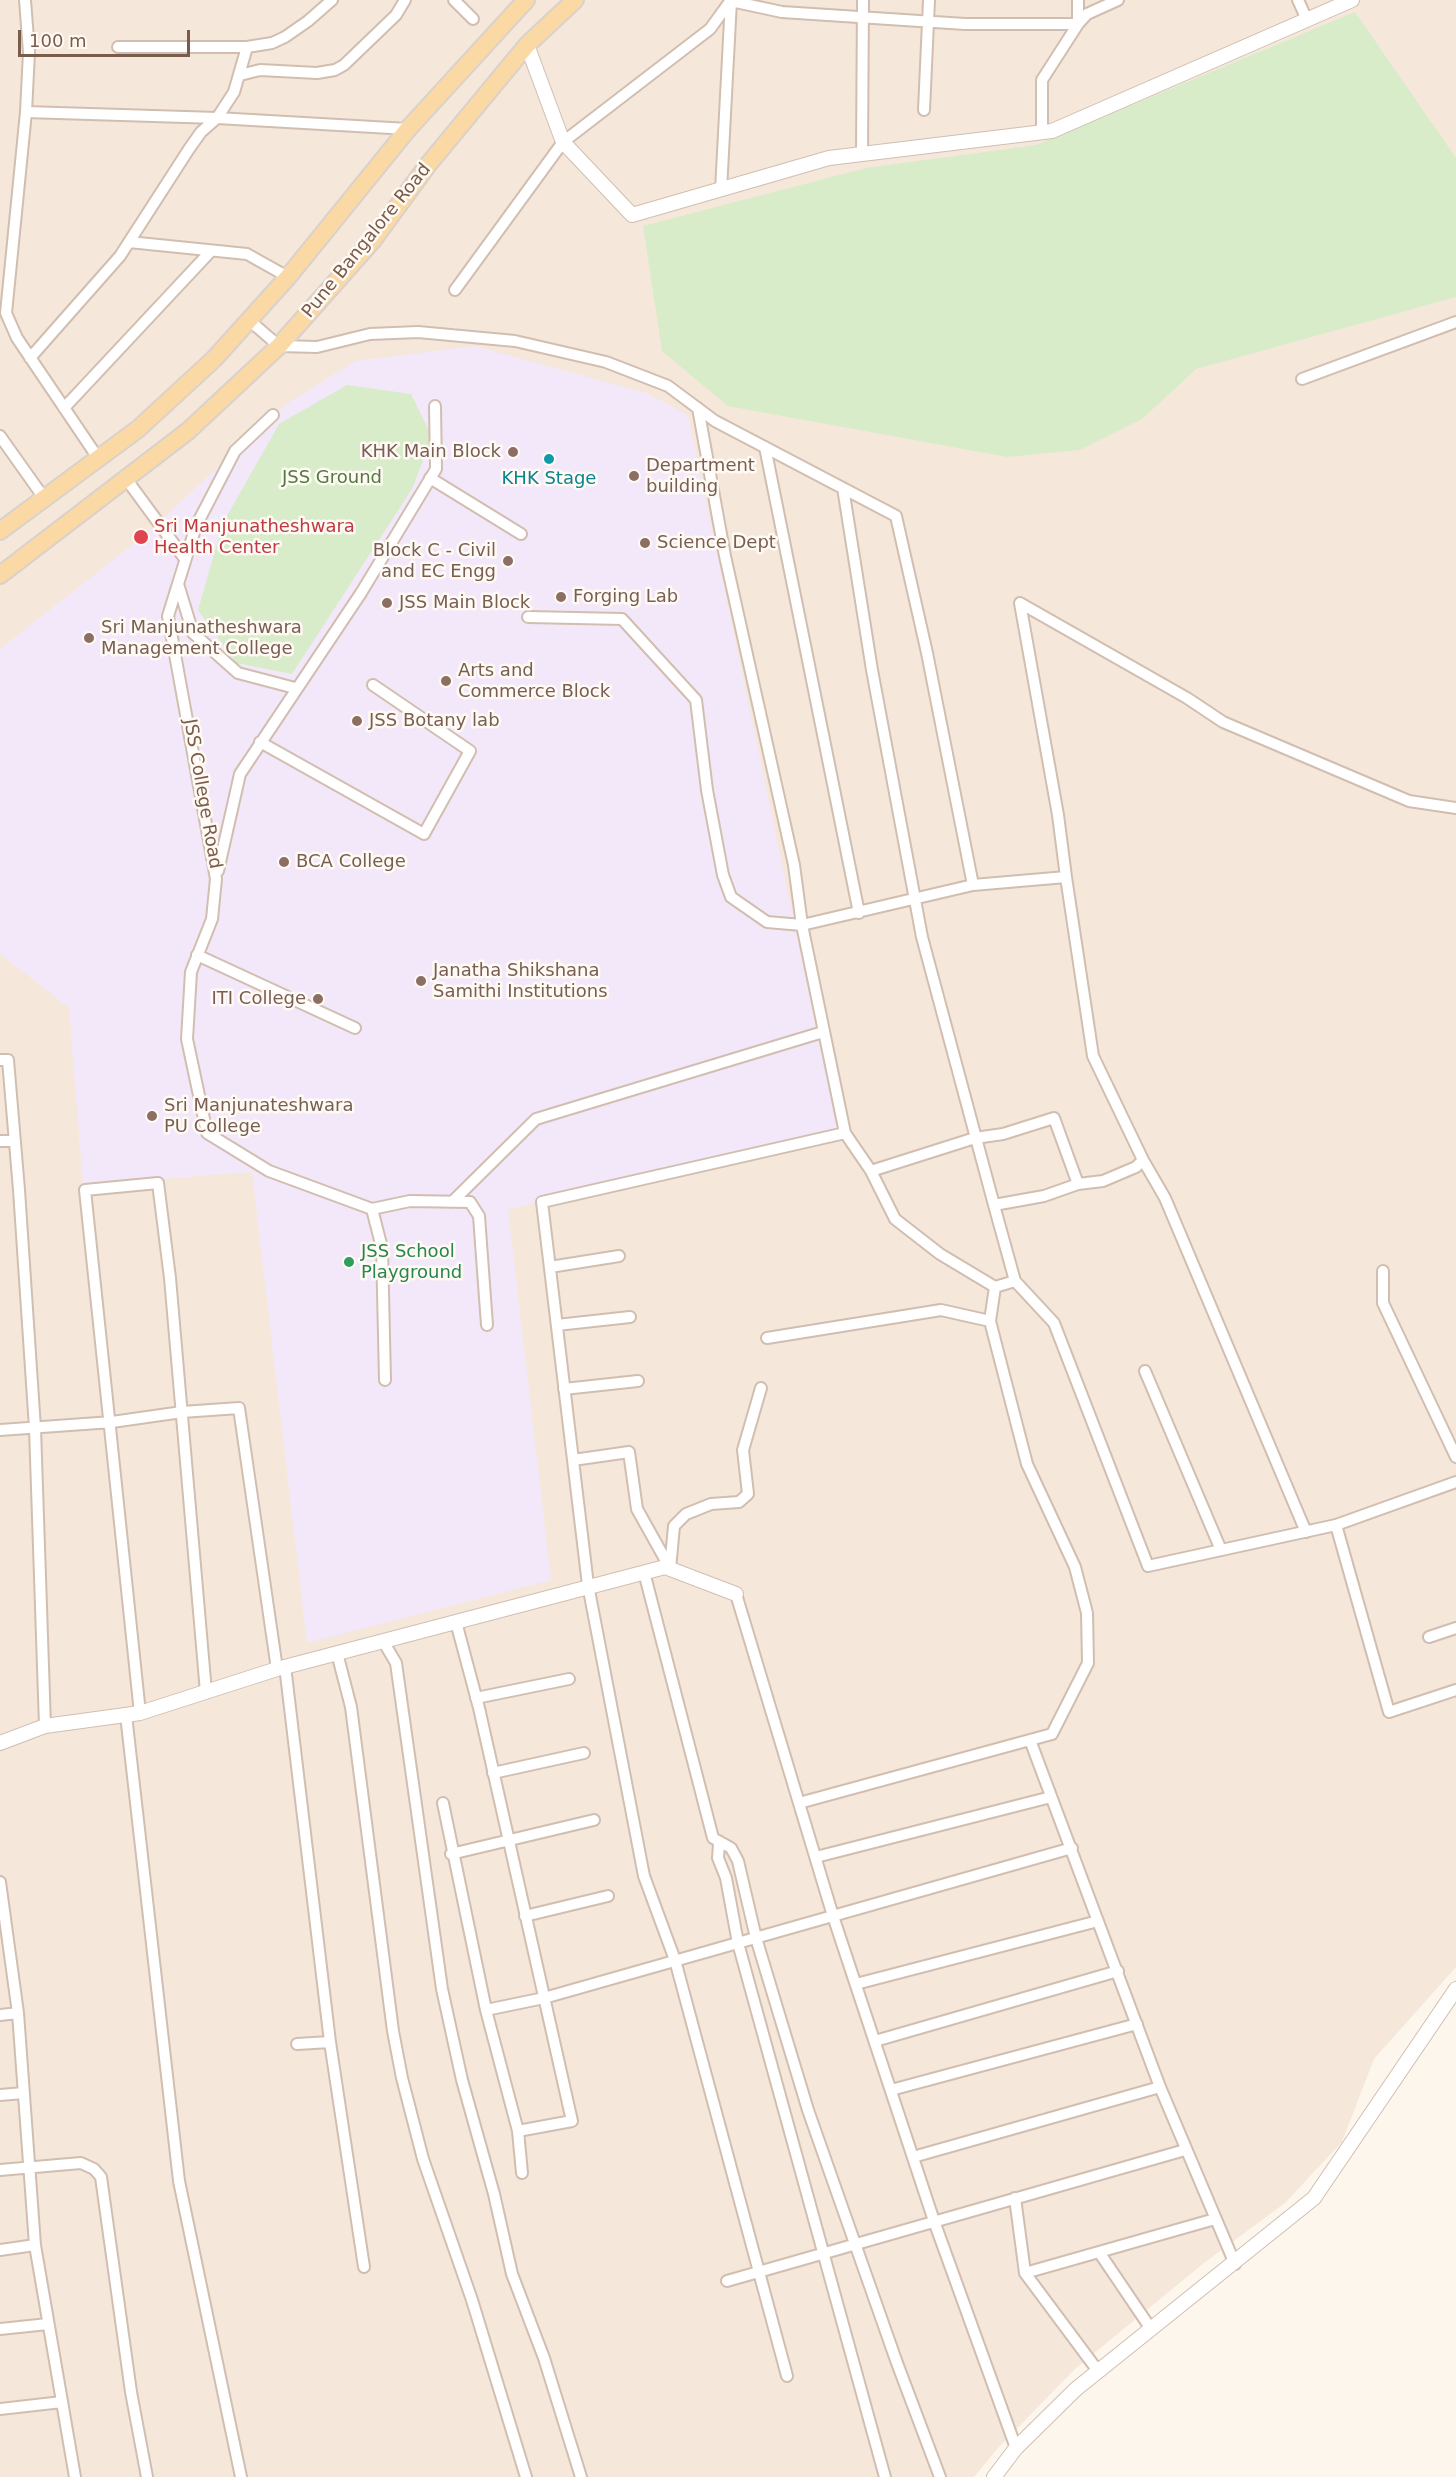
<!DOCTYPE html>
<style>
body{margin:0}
#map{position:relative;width:1456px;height:2477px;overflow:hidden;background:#fdf6ec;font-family:"DejaVu Sans",sans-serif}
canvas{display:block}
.scale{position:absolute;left:18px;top:30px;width:172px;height:27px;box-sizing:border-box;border:3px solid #7a5c4d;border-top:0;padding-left:8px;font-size:18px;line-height:21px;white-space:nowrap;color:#7a5c4d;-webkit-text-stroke:4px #fffaf3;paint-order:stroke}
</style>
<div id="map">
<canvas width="1456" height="2477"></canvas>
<div class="scale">100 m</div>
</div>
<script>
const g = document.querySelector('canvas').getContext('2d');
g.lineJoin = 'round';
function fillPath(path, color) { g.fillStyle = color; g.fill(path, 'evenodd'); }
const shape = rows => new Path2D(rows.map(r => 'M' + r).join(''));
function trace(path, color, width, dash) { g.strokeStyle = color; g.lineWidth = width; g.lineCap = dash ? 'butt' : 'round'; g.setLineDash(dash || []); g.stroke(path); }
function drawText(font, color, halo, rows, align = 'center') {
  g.font = font + ' "DejaVu Sans",sans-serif'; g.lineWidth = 5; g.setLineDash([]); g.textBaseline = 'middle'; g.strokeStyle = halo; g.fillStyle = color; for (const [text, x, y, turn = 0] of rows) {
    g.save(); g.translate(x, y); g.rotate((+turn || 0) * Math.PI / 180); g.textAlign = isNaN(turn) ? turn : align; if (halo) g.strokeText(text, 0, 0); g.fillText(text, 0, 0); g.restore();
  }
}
fillPath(shape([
 [0,0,1456,0,1456,1967,1374,2059,1342,2142,1285,2203,1204,2263,1075,2369,998,2448,974,2477,0,2477]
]), '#f5e8da');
fillPath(shape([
 [475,346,646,393,688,415,839,1137,508,1209,551,1580,307,1643,252,1172,83,1185,69,1008,0,954,0,649,147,533,286,404,356,361]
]), '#f3e8fa');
fillPath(shape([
 [1355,12,1456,158,1456,297,1196,369,1142,419,1080,450,1007,457,728,406,662,351,643,226,866,168,1036,145],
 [347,385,411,394,432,437,412,489,292,674,236,663,198,610,223,523,279,424]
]), '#d8ecc9');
const minor = shape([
 [25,0,29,52,26,112,6,313,17,338,98,458],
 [454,0,473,19],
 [1298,0,1307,20],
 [118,47,247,47],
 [240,75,260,70,317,73,335,70,344,65,396,15,405,0],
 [924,110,929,0],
 [26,112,217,118,408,129],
 [1042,132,1042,80,1078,24,1087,14,1118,0],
 [862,154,863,0],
 [721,190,731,1,782,12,965,24,1078,24,1078,0],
 [129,242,247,254,288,277],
 [455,290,563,142,710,29,731,0],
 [250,321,279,346,317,347,370,334,418,332,515,341,606,362,668,386,715,421,896,516,927,653,973,885,802,925,767,922,731,897,723,875,707,790,696,700,622,619,528,617],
 [30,358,120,256,189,149,201,132,217,118,234,92,247,47,272,43,285,37,308,21,332,0],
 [1302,379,1456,322],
 [64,408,210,252],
 [698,408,725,556,794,865,802,925,845,1133,871,1171,975,1138,1003,1134,1054,1118,1078,1184],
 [273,415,235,451,196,526,168,616,216,879,212,919,191,972,187,1039,207,1133,269,1171,372,1209,382,1248,385,1380],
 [0,436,44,498],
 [765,447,859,913],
 [430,478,521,534],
 [127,480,185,559],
 [843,488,872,670,922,937,994,1205,1015,1281,1054,1323,1148,1566,1336,1525,1456,1482],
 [178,584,193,633,238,673,295,688],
 [260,742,424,834,470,751,373,685],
 [218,871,240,774,361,593,436,469,435,406],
 [973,885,1066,877,1058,815,1020,603,1187,698,1223,722,1409,801,1456,808],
 [197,955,355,1028],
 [0,1060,8,1060,19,1190,35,1428,45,1726],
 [0,1141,15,1141],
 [1143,1160,1165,1198,1306,1532],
 [871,1171,895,1219,940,1254,995,1287],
 [452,1202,536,1119,823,1032],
 [994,1205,1044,1196,1078,1184,1103,1181,1136,1167,1143,1160,1093,1056,1066,877],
 [372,1209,410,1201,470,1202,479,1216,487,1325],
 [550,1267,619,1256],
 [1383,1271,1383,1303,1456,1457],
 [557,1325,630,1317],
 [767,1338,941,1310,990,1321],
 [1145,1371,1221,1550],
 [564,1389,638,1381],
 [0,1430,112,1422,182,1412,239,1408,277,1669],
 [573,1460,629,1452,637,1509,670,1568],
 [1336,1525,1389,1712,1456,1690],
 [670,1569,674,1526,686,1514,711,1504,739,1502,748,1494,743,1450,761,1388],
 [644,1572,713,1838,731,1848,738,1861,756,1938,808,2110,897,2363,940,2477],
 [736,1594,833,1916,934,2221,1016,2448],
 [456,1622,479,1708,572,2121,518,2131],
 [1429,1637,1456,1628],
 [383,1641,396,1663,442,1989,462,2080,494,2194,512,2274,544,2358,581,2477],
 [337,1653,351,1707,393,2031,402,2078,423,2159,472,2300,526,2477],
 [285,1666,330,2042,364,2267],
 [476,1698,569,1679],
 [140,1713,85,1190,158,1183,170,1278,206,1692],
 [126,1715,179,2181,241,2477],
 [1030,1740,1160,2087,1235,2264],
 [493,1773,584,1753],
 [443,1803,486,2010,518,2131,522,2173],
 [799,1803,1052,1734,1088,1663,1087,1613,1075,1567,1027,1464,990,1321,995,1287,1015,1281],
 [719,1843,718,1858,726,1878,738,1943,885,2477],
 [451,1854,594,1820],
 [816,1857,1051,1797],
 [0,1882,18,2013,35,2245,75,2477],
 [525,1916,608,1896],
 [856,1984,1098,1921],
 [486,2010,544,1998,1072,1848],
 [0,2015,18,2013],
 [875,2041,1118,1971],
 [297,2044,330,2042],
 [891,2090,1137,2024],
 [0,2095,24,2093],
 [913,2157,1160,2087],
 [0,2170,81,2163,94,2169,101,2177,131,2392,147,2477],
 [1015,2198,1025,2273,1098,2371],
 [0,2250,35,2245],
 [1099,2252,1151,2329],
 [1025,2273,1215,2219],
 [727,2281,1185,2150],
 [0,2329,48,2324],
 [787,2376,675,1960,644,1876,588,1585,542,1202,845,1133],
 [0,2409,62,2402]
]);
const tertiary = shape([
 [527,45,563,142,632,215,829,158,1052,131,1352,0],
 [0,1743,45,1726,140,1713,277,1669,665,1567,736,1594],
 [994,2477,1016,2448,1076,2389,1314,2198,1456,1989]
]);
const primary = shape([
 [0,531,138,429,214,359,288,277,408,129,526,0],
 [0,575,188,431,279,346,373,240,427,166,527,45,575,0]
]);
trace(minor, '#d1beb0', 14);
trace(tertiary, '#d1beb0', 16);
trace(primary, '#dad1cd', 20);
trace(minor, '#fff', 10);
trace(tertiary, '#fff', 14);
trace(primary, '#fbd9a5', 16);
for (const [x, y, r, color] of [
 [513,452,6,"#8d6e63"],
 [549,459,6,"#0f9aa8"],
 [634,476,6,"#8d6e63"],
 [141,537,8,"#e0444e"],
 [645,543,6,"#8d6e63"],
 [508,561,6,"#8d6e63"],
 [561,597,6,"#8d6e63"],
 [387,603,6,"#8d6e63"],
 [89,638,6,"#8d6e63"],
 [446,681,6,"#8d6e63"],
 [357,721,6,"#8d6e63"],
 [284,862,6,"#8d6e63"],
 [421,981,6,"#8d6e63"],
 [318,999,6,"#8d6e63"],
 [152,1116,6,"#8d6e63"],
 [349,1262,6,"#2e9e5b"]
]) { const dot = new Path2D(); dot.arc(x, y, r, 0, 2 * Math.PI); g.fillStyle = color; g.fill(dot); trace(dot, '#fffaf3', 2); }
drawText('18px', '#7a5c4d', '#fffaf3', [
 ["Pune Bangalore Road",367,241,-51],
 ["JSS College Road",202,794,80]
]);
drawText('18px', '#785e54', '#fffaf3', [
 ["KHK Main Block",501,452,"right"],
 ["Department",646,466],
 ["building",646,487],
 ["Science Dept",657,543],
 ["Block C - Civil",496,551,"right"],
 ["and EC Engg",496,572,"right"],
 ["Forging Lab",573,597],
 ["JSS Main Block",399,603],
 ["Sri Manjunatheshwara",101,628],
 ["Management College",101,649],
 ["Arts and",458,671],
 ["Commerce Block",458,692],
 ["JSS Botany lab",369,721],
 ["BCA College",296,862],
 ["Janatha Shikshana",433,971],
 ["Samithi Institutions",433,992],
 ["ITI College",306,999,"right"],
 ["Sri Manjunateshwara",164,1106],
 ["PU College",164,1127]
], 'left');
drawText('18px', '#537a41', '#fffaf3', [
 ["JSS Ground",332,478]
]);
drawText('18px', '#0d838f', '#fffaf3', [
 ["KHK Stage",549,479]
]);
drawText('18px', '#be3a42', '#fffaf3', [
 ["Sri Manjunatheshwara",154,527],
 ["Health Center",154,548]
], 'left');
drawText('18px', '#27864d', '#fffaf3', [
 ["JSS School",361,1252],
 ["Playground",361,1273]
], 'left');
</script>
